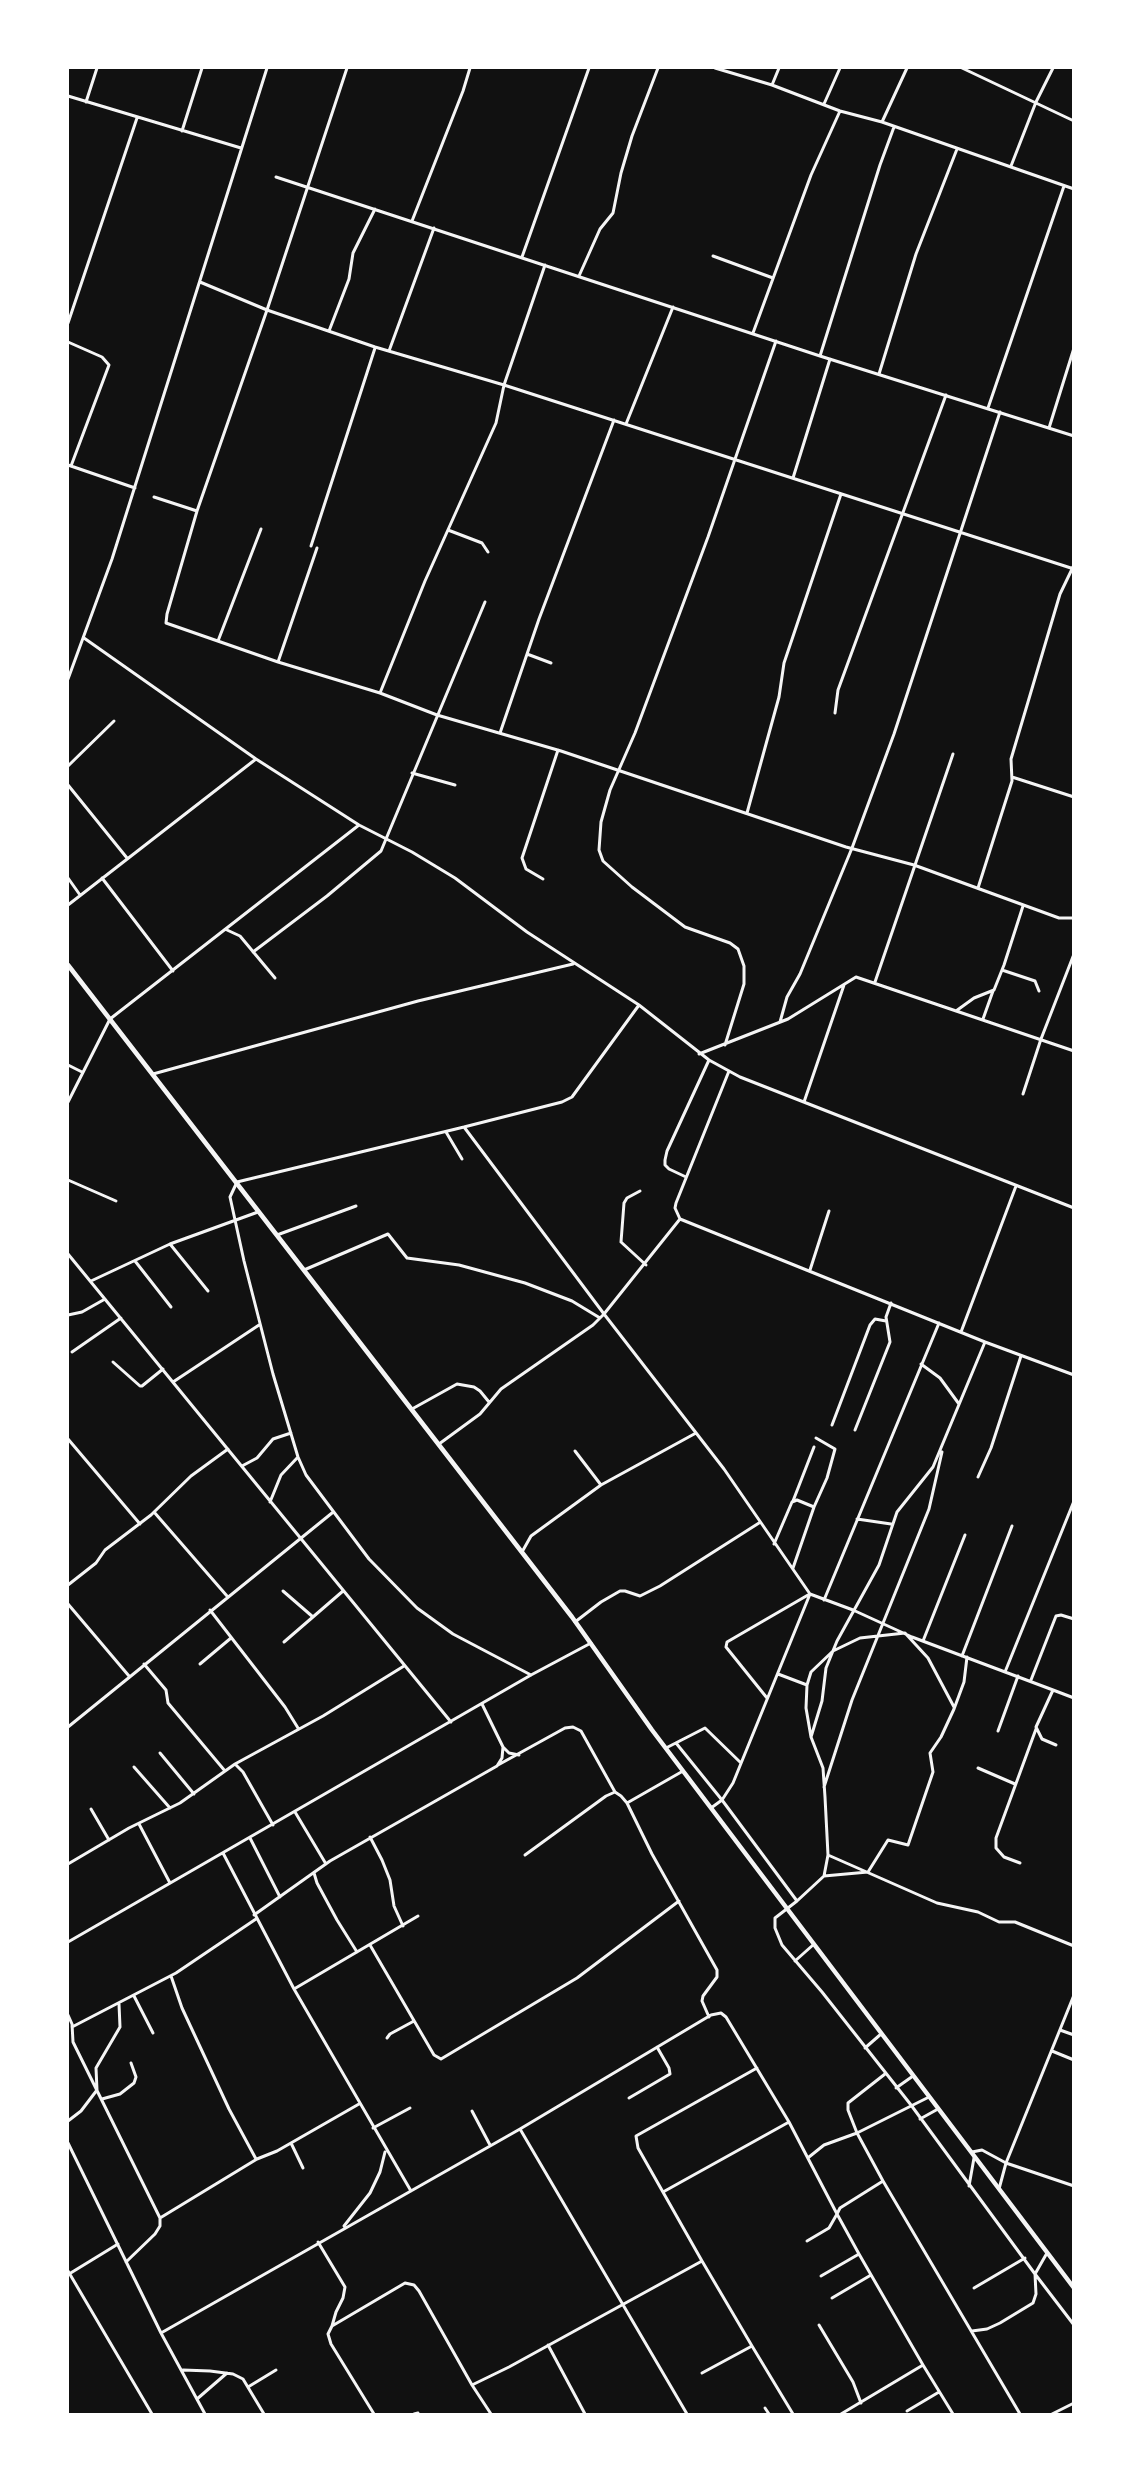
<!DOCTYPE html>
<style>
body{margin:0}
#map{position:relative;width:1141px;height:2482px;overflow:hidden;background:#111;font-family:Signika,sans-serif}
canvas{display:block}
.frame{position:absolute;inset:0;border:69px solid #fff;pointer-events:none}
</style>
<div id="map">
<canvas width="1141" height="2482"></canvas>
<div class="frame"></div>
</div>
<script>
const g = document.querySelector('canvas').getContext('2d');
g.lineJoin = 'round';
const shape = rows => new Path2D(rows.map(r => 'M' + r).join(''));
function trace(path, color, width, dash) { g.strokeStyle = color; g.lineWidth = width; g.lineCap = dash ? 'butt' : 'round'; g.setLineDash(dash || []); g.stroke(path); }
trace(shape([
 [347,68,267,310,375,347,504,385,1074,569],
 [715,68,772,85,840,111,882,122,1074,189],
 [962,68,1074,121],
 [772,85,779,68],
 [68,96,241,148],
 [86,102,97,68],
 [824,104,840,68],
 [882,122,907,68],
 [182,131,202,68],
 [1011,166,1036,102,1053,68],
 [276,177,820,356,1074,436],
 [412,221,463,91,470,68],
 [713,256,773,278],
 [522,257,589,68],
 [579,276,600,229,613,213,621,173,632,136,658,68],
 [200,282,267,310,197,511,167,614,166,623,278,662,380,693,437,715,561,751,846,847,914,865,1059,918,1074,918],
 [68,323,137,118],
 [329,331,349,279,353,253,375,209],
 [753,333,811,175,840,111],
 [68,342,102,357,109,365,71,466],
 [389,351,434,228],
 [820,356,880,165,894,127],
 [879,374,916,254,957,149],
 [988,408,1064,186],
 [626,424,673,307],
 [1049,428,1074,348],
 [68,465,135,488],
 [793,478,830,359],
 [154,497,197,511],
 [448,530,482,543,488,552],
 [311,546,375,348],
 [84,638,256,759,359,825,412,852,455,878,527,932,639,1005,709,1060,740,1077,1074,1208],
 [218,641,261,529],
 [527,654,551,663],
 [278,662,317,548],
 [68,679,112,559,267,68],
 [380,693,425,581,496,423,504,385,545,265],
 [835,713,838,690,946,395],
 [500,733,539,619,614,420],
 [68,766,114,721],
 [412,773,455,785],
 [1012,777,1074,797],
 [68,785,127,858],
 [747,813,779,697,784,663,841,494],
 [68,878,80,895],
 [102,878,173,971],
 [543,879,526,869,522,858,558,750],
 [978,888,1012,781,1011,759,1028,702,1060,594,1074,565],
 [68,905,256,759],
 [227,930,240,936,275,978],
 [253,952,327,896,381,851,485,602],
 [1002,970,1035,981,1039,991],
 [875,982,953,754],
 [956,1011,974,998,994,990,1004,965,1023,906],
 [983,1019,993,991],
 [780,1022,787,997,800,974,852,848,894,734,1000,412],
 [725,1045,744,984,744,966,738,949,730,943,685,927,632,887,603,861,599,850,601,822,610,790,635,733,708,537,776,341],
 [699,1054,788,1019,856,977,1074,1051],
 [68,1065,82,1072],
 [729,1071,676,1203,675,1208,680,1219,985,1342,1074,1375],
 [153,1074,418,1001,573,964],
 [1023,1094,1041,1039,1074,954],
 [68,1102,110,1019,359,825],
 [804,1102,844,985],
 [464,1127,562,1102,572,1097,639,1005],
 [446,1132,462,1159],
 [686,1177,669,1169,665,1165,665,1160,667,1151,709,1060],
 [68,1180,116,1201],
 [640,1191,627,1198,624,1203,621,1242,646,1265],
 [680,1219,604,1314,724,1469,810,1594,853,1610,912,1637,1053,1690,1036,1727,1042,1739,1056,1745],
 [277,1235,356,1206],
 [170,1244,208,1291],
 [68,1254,451,1722],
 [135,1261,171,1307],
 [304,1270,388,1234,407,1258,459,1265,525,1283,572,1301,600,1318],
 [810,1270,829,1211],
 [91,1281,170,1244,258,1212],
 [68,1315,82,1312,105,1299],
 [961,1332,1016,1186],
 [72,1352,121,1318],
 [113,1362,140,1386,142,1386,163,1369],
 [921,1364,940,1378,959,1404],
 [173,1382,259,1325],
 [412,1409,457,1384,474,1387,480,1391,489,1402],
 [832,1425,870,1325,875,1319,886,1321],
 [855,1430,890,1342,886,1317,891,1303],
 [68,1439,140,1524],
 [439,1444,480,1414,501,1389,593,1325,604,1314,464,1127,237,1182,230,1197,244,1261,273,1374,298,1457,306,1475,369,1559,417,1608,453,1634,531,1675],
 [575,1451,601,1485],
 [242,1466,257,1458,273,1439,291,1433],
 [978,1477,991,1448,1021,1356],
 [793,1501,814,1447],
 [270,1502,281,1475,298,1457],
 [154,1512,227,1596],
 [857,1519,891,1524],
 [774,1544,792,1502,797,1500,814,1507,827,1478,835,1449,816,1438],
 [522,1552,531,1536,601,1485,696,1433],
 [793,1568,814,1507],
 [68,1585,96,1563,105,1550,151,1515,191,1476,228,1449],
 [283,1591,313,1617],
 [824,1600,939,1323],
 [68,1604,129,1676],
 [210,1610,285,1707,298,1728],
 [575,1622,601,1602,620,1591,625,1591,640,1596,660,1586,759,1523],
 [923,1641,965,1535],
 [284,1642,343,1591],
 [962,1656,1012,1526],
 [144,1664,166,1690,168,1703,225,1771],
 [200,1664,231,1638],
 [1005,1672,1074,1501],
 [778,1674,807,1685,806,1708,811,1737,823,1768,825,1797,828,1855,824,1876],
 [1031,1680,1056,1616,1061,1615,1074,1619],
 [807,1685,811,1672,833,1651,860,1638,905,1633,928,1658,954,1707],
 [1053,1690,1074,1698],
 [767,1698,726,1647,727,1642,808,1595],
 [68,1727,332,1513],
 [998,1731,1018,1676],
 [811,1737,822,1701,826,1668,837,1641,879,1565,897,1512,933,1467,985,1342],
 [676,1743,722,1800,733,1783,810,1594],
 [503,1747,509,1753,519,1755],
 [666,1748,705,1728,741,1763],
 [160,1753,194,1794],
 [235,1764,243,1772,273,1825],
 [498,1765,565,1728,573,1727,581,1731,615,1792],
 [134,1767,170,1808],
 [978,1768,1015,1784],
 [824,1787,852,1700,929,1509,942,1452],
 [627,1803,683,1771],
 [711,1808,722,1800,797,1901,824,1876,868,1872,888,1840,908,1845,933,1772,930,1753,941,1737,954,1709,964,1682,967,1657],
 [91,1809,109,1840],
 [295,1812,326,1864],
 [139,1824,170,1883],
 [370,1837,382,1860,390,1880,394,1906,403,1926],
 [250,1838,280,1897],
 [223,1853,294,1989,411,2191],
 [525,1855,606,1796,615,1792,621,1796,627,1803,652,1854,717,1970,717,1977,703,1996,702,2001,709,2017],
 [828,1855,937,1903,978,1912,999,1922,1015,1922,1074,1946],
 [1020,1863,1004,1857,996,1848,996,1838,1036,1729],
 [68,1864,129,1828,180,1803,235,1764,323,1716,404,1666],
 [314,1873,317,1883,337,1920,357,1952],
 [797,1901,775,1918,775,1928,782,1945,822,1992,911,2105,1035,2274,1036,2294,1033,2303,1000,2323,987,2329,972,2331],
 [254,1915,330,1861,497,1766,502,1758,503,1747,482,1704],
 [68,1942,531,1675,591,1643],
 [370,1945,434,2055,441,2059,577,1978,679,1901],
 [795,1961,813,1945],
 [171,1976,182,2008,229,2109,256,2159],
 [294,1989,418,1916],
 [134,1996,153,2033],
 [68,2015,72,2024,73,2042,160,2218,160,2226,155,2234,126,2262],
 [72,2027,176,1973,256,1919],
 [1060,2030,1074,2035],
 [387,2038,390,2034,414,2021],
 [865,2048,881,2034],
 [1052,2051,1074,2060],
 [896,2088,913,2076],
 [629,2098,670,2074,669,2068,657,2047],
 [102,2099,120,2094,134,2083,136,2077,131,2063],
 [472,2111,490,2145],
 [920,2119,938,2109],
 [68,2121,81,2111,97,2090,96,2068,120,2027,119,2004],
 [373,2128,410,2108],
 [520,2129,711,2015,721,2013,726,2017,789,2122,837,2214,829,2228,807,2241],
 [68,2143,161,2333,205,2414],
 [291,2143,303,2168],
 [972,2152,982,2150,1006,2163,1074,2186],
 [809,2157,824,2145,857,2133,848,2110,848,2103,885,2074],
 [883,2181,857,2133,929,2097],
 [969,2186,974,2158],
 [999,2189,1006,2163,1074,1995],
 [663,2192,789,2122],
 [160,2218,257,2159,277,2151,359,2104],
 [344,2226,370,2193,380,2172,385,2152],
 [318,2242,345,2287,343,2298,336,2312,332,2326],
 [1047,2253,1035,2274,1074,2325],
 [859,2254,923,2365],
 [702,2261,638,2148,636,2136,757,2068],
 [68,2271,152,2414],
 [69,2274,118,2244],
 [821,2276,859,2254,837,2214,840,2208,883,2181,1020,2414],
 [974,2288,1025,2258],
 [832,2298,871,2275],
 [819,2325,853,2382,861,2403],
 [161,2333,520,2129,687,2414],
 [548,2345,585,2414],
 [183,2370,210,2371,233,2374,243,2379,264,2414],
 [702,2373,752,2346,793,2414],
 [472,2385,491,2414],
 [248,2387,276,2370],
 [197,2399,227,2373],
 [765,2408,769,2414],
 [907,2411,939,2392],
 [374,2414,331,2344,328,2334,332,2326,405,2283,414,2285,419,2291,472,2385,509,2367,702,2261,752,2346],
 [414,2414,418,2413],
 [841,2414,923,2365,953,2414],
 [1052,2414,1074,2403]
]), '#f5f5f5', 3);
trace(shape([
 [68,965,572,1617,652,1730,1074,2288]
]), '#f5f5f5', 4.5);
</script>
